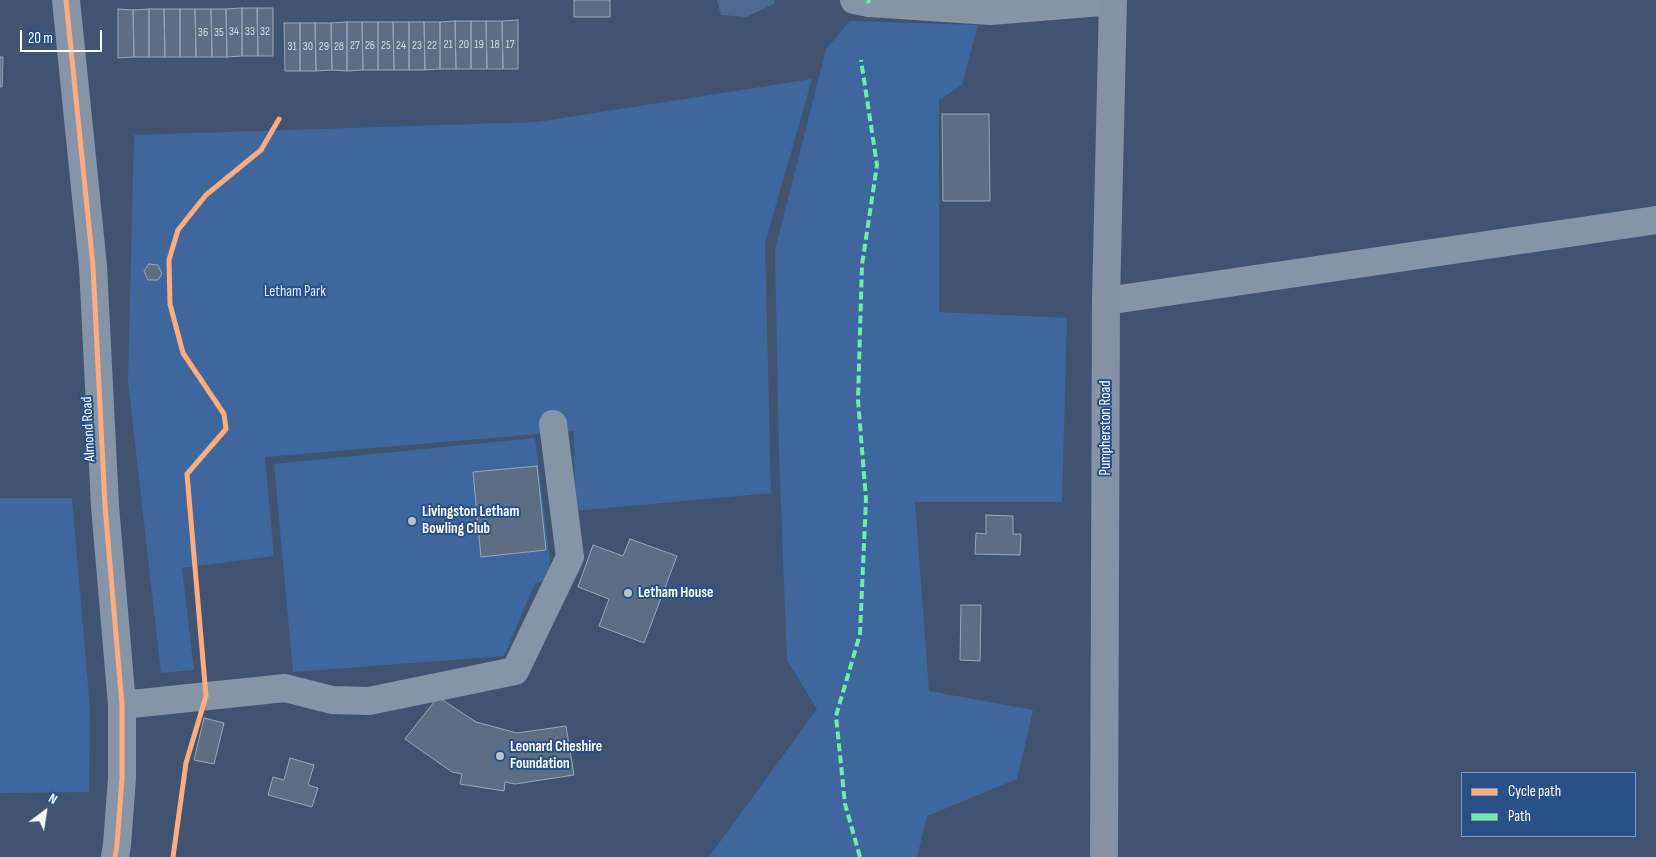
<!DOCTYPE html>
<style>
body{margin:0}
#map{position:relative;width:1656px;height:857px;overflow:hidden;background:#405472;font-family:"Sofia Sans Condensed",sans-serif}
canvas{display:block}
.legend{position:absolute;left:1461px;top:772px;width:175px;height:65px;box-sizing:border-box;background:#2a5088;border:1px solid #7f96b8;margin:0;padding:6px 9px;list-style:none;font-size:15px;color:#fff}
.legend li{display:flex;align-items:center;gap:10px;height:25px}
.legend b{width:25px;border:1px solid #7f96b8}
.north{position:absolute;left:20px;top:787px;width:50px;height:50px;-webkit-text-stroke:4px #2a5088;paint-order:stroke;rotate:31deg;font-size:14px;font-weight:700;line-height:20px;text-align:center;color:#fff}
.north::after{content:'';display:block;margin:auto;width:18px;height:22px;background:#fff;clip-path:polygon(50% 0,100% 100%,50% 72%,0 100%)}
.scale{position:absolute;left:20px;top:30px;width:82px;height:22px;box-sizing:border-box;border:2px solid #fff;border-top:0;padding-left:6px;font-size:15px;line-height:18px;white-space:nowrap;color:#fff;-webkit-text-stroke:4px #2a5088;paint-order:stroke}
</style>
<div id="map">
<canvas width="1656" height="857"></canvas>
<ul class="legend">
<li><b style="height:6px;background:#ffac80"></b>Cycle path</li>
<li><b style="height:6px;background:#6deda7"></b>Path</li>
</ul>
<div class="north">N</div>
<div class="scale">20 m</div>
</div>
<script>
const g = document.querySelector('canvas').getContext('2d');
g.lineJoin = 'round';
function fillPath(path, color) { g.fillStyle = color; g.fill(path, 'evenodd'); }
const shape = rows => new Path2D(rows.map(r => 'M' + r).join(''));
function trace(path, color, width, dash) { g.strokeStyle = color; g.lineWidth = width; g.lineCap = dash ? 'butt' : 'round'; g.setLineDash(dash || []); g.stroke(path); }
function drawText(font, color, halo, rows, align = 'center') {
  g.font = font + ' "Sofia Sans Condensed",sans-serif'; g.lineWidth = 4; g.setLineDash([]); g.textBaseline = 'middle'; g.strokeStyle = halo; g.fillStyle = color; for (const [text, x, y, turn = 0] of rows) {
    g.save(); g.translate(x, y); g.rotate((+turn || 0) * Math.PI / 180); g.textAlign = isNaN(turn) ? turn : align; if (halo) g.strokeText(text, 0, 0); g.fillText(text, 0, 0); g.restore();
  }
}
fillPath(shape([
 [850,21,978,25,962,85,939,100,939,312,1067,318,1062,502,915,502,929,691,1033,710,1017,779,927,816,917,857,709,857,817,709,787,660,779,453,775,251,826,49],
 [812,79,765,243,771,493,575,511,574,431,265,457,274,556,182,568,194,670,161,673,128,381,134,135,537,122],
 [535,438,552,578,535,583,504,656,293,672,274,464],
 [0,498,72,498,90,709,89,792,0,793]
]), '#3e679d');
fillPath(shape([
 [717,0,774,0,774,4,746,17,721,15]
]), '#4f6990');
const building = shape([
 [574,0,610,0,610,17,574,17,574,0],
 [242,8,242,56,227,57,226,9,242,8],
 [242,8,257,8,258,56,242,56,242,8],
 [257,8,273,8,273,56,258,56,257,8],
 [118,9,133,10,134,57,118,58,118,9],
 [149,9,149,57,134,57,133,10,149,9],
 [149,9,164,9,165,57,149,57,149,9],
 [164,9,180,9,180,57,165,57,164,9],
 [180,9,195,9,196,57,180,57,180,9],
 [195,9,211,9,212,57,196,57,195,9],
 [211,9,226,9,227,57,212,57,211,9],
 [518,20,518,69,503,69,502,21,518,20],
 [455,21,456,69,440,69,440,22,455,21],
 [455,21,471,21,471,69,456,69,455,21],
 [471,21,486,21,487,69,471,69,471,21],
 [486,21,502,21,503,69,487,69,486,21],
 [347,22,347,71,332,70,331,23,347,22],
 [347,22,362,22,363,70,347,71,347,22],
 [362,22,378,22,378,70,363,70,362,22],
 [378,22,393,22,394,70,378,70,378,22],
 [393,22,409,22,409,70,394,70,393,22],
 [409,22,424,22,425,70,409,70,409,22],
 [424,22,440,22,440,69,425,70,424,22],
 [284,23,300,23,300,71,285,71,284,23],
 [300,23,315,23,316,71,300,71,300,23],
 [315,23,331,23,332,70,316,71,315,23],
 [0,57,3,57,2,87,0,87,0,57],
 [942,114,989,114,990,201,943,201,942,114],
 [149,264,158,265,162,274,158,280,148,280,144,271,149,264],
 [537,466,546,550,481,557,473,472,537,466],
 [986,515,1013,516,1013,534,1021,534,1020,555,975,554,976,533,986,534,986,515],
 [630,539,677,556,644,643,599,626,609,599,578,587,593,545,623,556,630,539],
 [961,605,981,605,980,661,960,660,961,605],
 [438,697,476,722,517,733,566,726,574,775,515,784,505,782,504,791,460,784,462,774,452,772,405,739,438,697],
 [204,718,224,723,214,764,194,760,204,718],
 [290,758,314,765,308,785,318,788,312,807,268,795,273,777,284,780,290,758]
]);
fillPath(building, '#5d6d84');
trace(building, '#9aa5b6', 1);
trace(shape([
 [66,0,93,266,105,506,122,705,122,778,117,845,115,857],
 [854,0,869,3,991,11,1113,1],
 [1106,301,1656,220],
 [122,705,285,688,332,700,369,701,515,671,570,557,553,424]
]), '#8694a8', 28);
trace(shape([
 [1104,857,1106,301,1113,0]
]), '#8592a5', 28);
trace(shape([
 [868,0,869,3],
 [860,857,845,804,836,716,860,634,866,499,858,400,862,265,877,165,861,60]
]), '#6deda7', 4, [8, 4]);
trace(shape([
 [66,0,93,266,105,506,122,705,122,778,117,845,115,857],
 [173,857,186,763,206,696,187,474,226,429,224,414,183,353,170,304,169,260,178,230,206,195,261,150,279,119]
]), '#ffac80', 5);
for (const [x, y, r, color] of [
 [412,521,5,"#bcc3ce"],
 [628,593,5,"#bcc3ce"],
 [500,756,5,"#bcc3ce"]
]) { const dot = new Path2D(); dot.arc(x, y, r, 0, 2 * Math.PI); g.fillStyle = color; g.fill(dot); trace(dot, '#2a5088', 2); }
drawText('12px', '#d6dae0', null, [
 ["34",234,32],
 ["33",250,32],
 ["32",265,32],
 ["36",203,33],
 ["35",219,33],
 ["21",448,45],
 ["20",464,45],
 ["19",479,45],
 ["18",495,45],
 ["17",510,45],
 ["27",355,46],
 ["26",370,46],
 ["25",386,46],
 ["24",401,46],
 ["23",417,46],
 ["22",432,46],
 ["31",292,47],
 ["30",308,47],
 ["29",324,47],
 ["28",339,47]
]);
drawText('15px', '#dae6f7', '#2a5088', [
 ["Letham Park",295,292]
]);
drawText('15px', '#fff', '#2a5088', [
 ["Pumpherston Road",1106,428,-90],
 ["Almond Road",89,429,-93]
]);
drawText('bold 15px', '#fff', '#2a5088', [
 ["Livingston Letham",422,512],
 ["Bowling Club",422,529],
 ["Letham House",638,593],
 ["Leonard Cheshire",510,747],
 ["Foundation",510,764]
], 'left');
</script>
